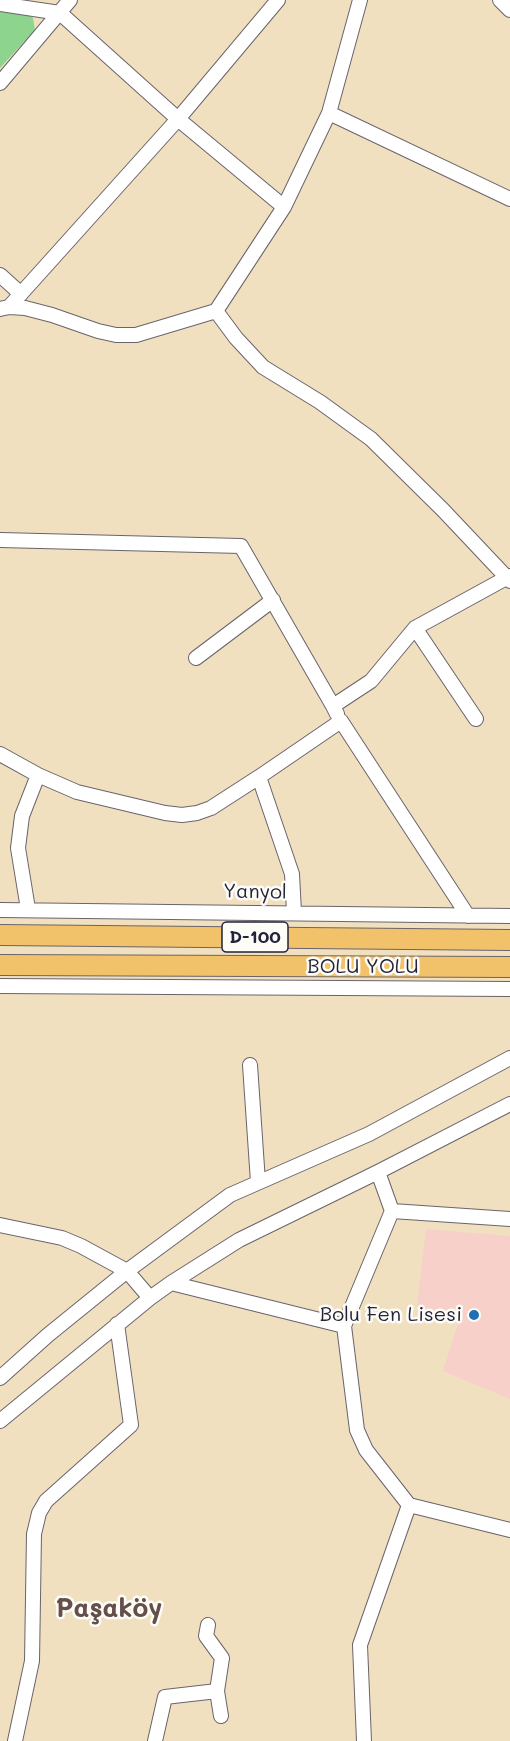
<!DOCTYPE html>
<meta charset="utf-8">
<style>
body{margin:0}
canvas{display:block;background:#f0e0c0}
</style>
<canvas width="510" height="1741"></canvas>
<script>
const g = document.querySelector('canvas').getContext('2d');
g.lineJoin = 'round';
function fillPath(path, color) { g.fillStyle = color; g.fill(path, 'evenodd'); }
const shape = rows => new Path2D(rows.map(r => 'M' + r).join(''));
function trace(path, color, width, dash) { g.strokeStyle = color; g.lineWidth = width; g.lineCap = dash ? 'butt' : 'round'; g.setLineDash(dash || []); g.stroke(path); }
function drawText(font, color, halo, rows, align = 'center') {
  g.font = font + ' Mali,sans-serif'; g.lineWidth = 5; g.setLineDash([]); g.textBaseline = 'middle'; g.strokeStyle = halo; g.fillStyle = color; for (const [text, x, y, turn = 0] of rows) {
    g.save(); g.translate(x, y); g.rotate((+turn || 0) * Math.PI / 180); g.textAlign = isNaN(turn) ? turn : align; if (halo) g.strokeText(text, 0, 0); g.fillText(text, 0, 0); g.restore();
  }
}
fillPath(shape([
 [426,1229,510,1236,510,1399,443,1371,458,1324,417,1306]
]), '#f7d0c9');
fillPath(shape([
 [0,10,24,11,33,18,35,30,0,68]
]), '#8dd48e');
const minor = shape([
 [500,0,510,10],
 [0,4,60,13,178,119,284,207],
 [0,83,70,0],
 [329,113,510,199],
 [0,275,21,294],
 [9,307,178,119,278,0],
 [0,309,9,307,25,308,52,315,98,331,116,335,136,335,216,311,284,207,329,113,360,0],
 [216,311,236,338,263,367,320,402,371,439,443,510,510,581],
 [0,540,241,546,333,706],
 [415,628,476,719],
 [196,658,273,600],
 [337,714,333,706,371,681,415,628,510,576],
 [0,754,38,775,77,792,165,813,182,815,197,813,211,808,259,777,292,874,294,912],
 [259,777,341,721,468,916],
 [28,909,18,848,22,816,38,775],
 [0,910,510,916],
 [0,986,510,989],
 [250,1065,258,1182],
 [392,1211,510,1219],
 [0,1225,62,1238,81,1246,127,1271,150,1298],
 [171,1283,344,1326,357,1430,366,1450,409,1505,360,1645,364,1741],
 [344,1326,392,1211,378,1172],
 [0,1378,48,1335,127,1271,230,1195,369,1134,510,1058],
 [0,1421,150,1298,171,1283,239,1240,378,1172,510,1104],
 [409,1505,510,1530],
 [208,1625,206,1636,222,1658,217,1691],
 [15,1741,32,1661,34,1534,39,1513,46,1501,131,1425,117,1324],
 [155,1741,165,1697,217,1691,221,1716]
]);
const highway = shape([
 [0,935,510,940],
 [0,965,510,967]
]);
trace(minor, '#6a646a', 16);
trace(highway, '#6a646a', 22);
trace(minor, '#fff', 14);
trace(highway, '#f2c26a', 20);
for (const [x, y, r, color] of [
 [474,1315,6,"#1f6fb2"]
]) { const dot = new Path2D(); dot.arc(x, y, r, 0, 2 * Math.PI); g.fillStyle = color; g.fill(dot); trace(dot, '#fdfcf7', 2); }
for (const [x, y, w] of [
 [255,937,66]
]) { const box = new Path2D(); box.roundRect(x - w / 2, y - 15, w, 30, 4.5); g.fillStyle = '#fdfcf7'; g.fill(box); trace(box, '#22223b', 1.5); }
drawText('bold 18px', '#22223b', null, [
 ["D-100",255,937]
]);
drawText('20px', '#22223b', '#fdfcf7', [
 ["Yanyol",255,892,1],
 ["BOLU YOLU",363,967]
]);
drawText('20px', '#22223b', '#fdfcf7', [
 ["Bolu Fen Lisesi",462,1315]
], 'right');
drawText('bold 26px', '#644f4b', '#fdfcf7', [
 ["Paşaköy",109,1609]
]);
</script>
